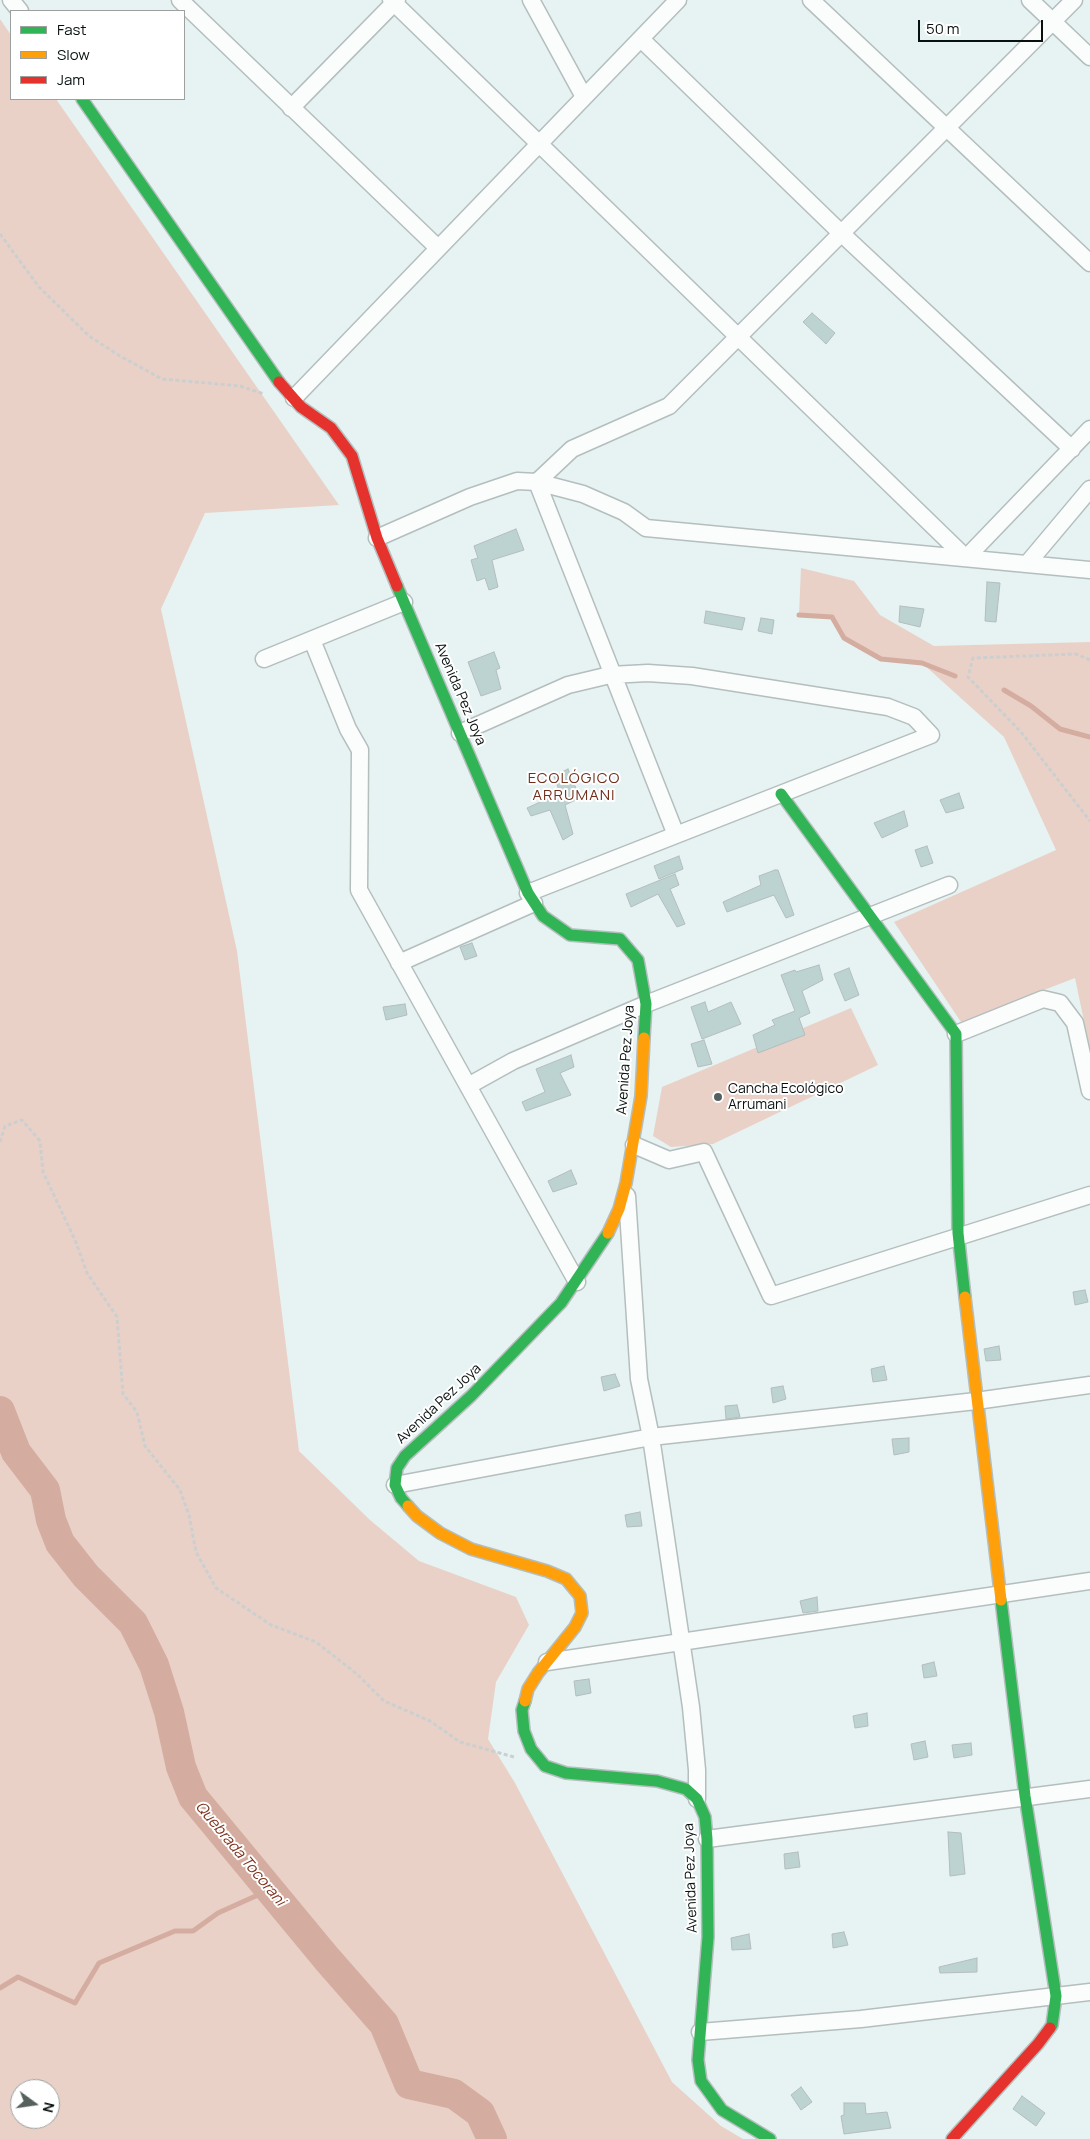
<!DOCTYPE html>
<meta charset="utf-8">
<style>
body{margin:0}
#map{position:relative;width:1090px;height:2139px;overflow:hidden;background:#e6f3f2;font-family:Manrope,sans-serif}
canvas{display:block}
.legend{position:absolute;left:10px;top:10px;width:175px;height:90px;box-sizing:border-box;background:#fff;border:1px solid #9da09f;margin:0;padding:6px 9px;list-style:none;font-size:15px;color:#091110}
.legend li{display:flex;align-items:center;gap:10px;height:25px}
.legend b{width:25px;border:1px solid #9da09f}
.north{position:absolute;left:10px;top:2079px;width:50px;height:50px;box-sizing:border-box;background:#fff;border:1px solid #9da09f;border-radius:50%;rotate:104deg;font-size:14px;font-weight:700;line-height:20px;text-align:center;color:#091110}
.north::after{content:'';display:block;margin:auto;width:18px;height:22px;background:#56605f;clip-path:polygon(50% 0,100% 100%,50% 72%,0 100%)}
.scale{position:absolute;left:918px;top:20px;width:125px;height:22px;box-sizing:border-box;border:2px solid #091110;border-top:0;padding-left:6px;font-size:15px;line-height:18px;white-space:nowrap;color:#091110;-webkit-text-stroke:4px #fff;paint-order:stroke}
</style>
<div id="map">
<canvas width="1090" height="2139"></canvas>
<ul class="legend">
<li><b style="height:6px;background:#30b455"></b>Fast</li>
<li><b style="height:6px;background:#ff9f0a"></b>Slow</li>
<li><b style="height:6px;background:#e5322d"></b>Jam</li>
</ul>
<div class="north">N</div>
<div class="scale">50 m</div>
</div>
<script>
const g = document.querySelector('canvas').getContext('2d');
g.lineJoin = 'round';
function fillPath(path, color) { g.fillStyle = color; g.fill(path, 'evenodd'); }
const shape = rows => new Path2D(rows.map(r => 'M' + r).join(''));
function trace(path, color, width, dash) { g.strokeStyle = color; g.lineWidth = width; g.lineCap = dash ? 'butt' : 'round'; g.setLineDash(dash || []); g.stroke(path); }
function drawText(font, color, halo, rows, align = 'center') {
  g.font = font + ' Manrope,sans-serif'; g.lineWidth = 4; g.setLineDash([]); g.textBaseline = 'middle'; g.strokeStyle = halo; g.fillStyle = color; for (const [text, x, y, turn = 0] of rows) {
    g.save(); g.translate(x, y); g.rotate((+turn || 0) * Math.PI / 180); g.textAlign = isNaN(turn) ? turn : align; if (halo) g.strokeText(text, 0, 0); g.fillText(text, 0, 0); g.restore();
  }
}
fillPath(shape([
 [0,19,11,35,11,99,56,99,339,505,205,513,161,609,237,951,299,1451,370,1520,419,1561,516,1597,529,1625,496,1682,488,1739,515,1783,672,2082,721,2126,743,2139,0,2139],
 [20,2089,50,2089,50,2119,20,2119],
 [801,568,854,581,880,615,934,646,1090,642,1090,1050,1075,978,961,1022,894,922,1056,850,1004,737,922,663,881,659,844,638,832,617,799,615],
 [851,1008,878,1065,713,1144,671,1147,653,1136,662,1087]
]), '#e9d1c8');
trace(shape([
 [799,615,832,617,844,638,881,659,922,663,955,676],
 [1004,690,1031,706,1060,729,1090,737],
 [0,1988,18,1977,75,2003,99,1963,175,1931,193,1931,218,1913,269,1890]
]), '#d4ada0', 5);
trace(shape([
 [0,1411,16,1452,45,1490,51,1520,60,1543,86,1576,133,1623,154,1665,169,1712,181,1767,193,1797,327,1959,384,2024,409,2084,454,2094,480,2113,492,2139]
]), '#d4ada0', 30);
const building = shape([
 [812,313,835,333,826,344,803,322,812,313],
 [516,529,524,550,492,560,498,587,489,590,485,578,477,581,471,560,478,558,474,546,516,529],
 [987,582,1000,583,996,622,985,621,987,582],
 [900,606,924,609,920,627,899,622,900,606],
 [706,611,745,618,742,630,704,623,706,611],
 [761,618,774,620,772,634,758,631,761,618],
 [494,652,500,668,496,670,501,689,481,696,468,662,494,652],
 [568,769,580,798,565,805,573,834,563,840,550,810,531,816,527,808,560,793,554,776,568,769],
 [959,793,964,808,946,813,940,800,959,793],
 [904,811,908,826,882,838,874,823,904,811],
 [927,846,933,863,921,867,915,850,927,846],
 [679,856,683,869,659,879,654,866,679,856],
 [775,870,778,870,794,915,786,918,774,895,727,912,723,902,761,885,759,876,775,870],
 [675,874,679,885,670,889,685,924,677,927,658,894,631,907,626,894,675,874],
 [472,943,477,956,465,960,460,947,472,943],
 [819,965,823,980,802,991,810,1013,799,1018,805,1035,758,1053,753,1035,775,1025,772,1020,795,1011,781,975,795,970,796,972,819,965],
 [849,968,859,995,845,1001,834,974,849,968],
 [705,1002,708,1012,731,1002,741,1024,702,1039,691,1007,705,1002],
 [405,1004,407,1015,386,1020,383,1007,405,1004],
 [704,1040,712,1064,698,1067,691,1044,704,1040],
 [571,1055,574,1067,560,1073,571,1095,526,1111,522,1102,545,1092,536,1069,571,1055],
 [571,1170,577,1184,553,1192,548,1181,571,1170],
 [1085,1290,1088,1302,1075,1305,1073,1292,1085,1290],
 [999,1346,1001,1360,986,1361,984,1349,999,1346],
 [884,1366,887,1380,873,1382,871,1369,884,1366],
 [615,1374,620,1386,604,1391,601,1377,615,1374],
 [783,1386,786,1399,773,1403,771,1388,783,1386],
 [737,1405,740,1417,726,1419,725,1406,737,1405],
 [909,1438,909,1452,894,1455,892,1439,909,1438],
 [640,1512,642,1526,627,1527,625,1515,640,1512],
 [817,1597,818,1611,803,1613,800,1601,817,1597],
 [934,1662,937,1676,924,1678,922,1665,934,1662],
 [589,1679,591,1693,576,1696,574,1681,589,1679],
 [867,1713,868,1726,855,1728,853,1716,867,1713],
 [925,1741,928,1757,914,1760,911,1744,925,1741],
 [971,1743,972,1755,954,1758,952,1745,971,1743],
 [948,1832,961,1833,965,1874,950,1876,948,1832],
 [798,1852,800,1867,785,1869,784,1854,798,1852],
 [844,1932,848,1945,833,1948,832,1934,844,1932],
 [749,1934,751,1949,732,1950,731,1938,749,1934],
 [977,1958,977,1972,940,1973,939,1967,977,1958],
 [801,2087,812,2102,801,2110,791,2095,801,2087],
 [1022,2096,1045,2113,1036,2126,1013,2109,1022,2096],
 [844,2103,865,2103,866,2114,887,2112,891,2128,844,2134,841,2116,844,2115,844,2103]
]);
fillPath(building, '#bdd3d2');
trace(building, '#b3bdbd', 1);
const street = shape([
 [11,0,20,11],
 [180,0,438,248],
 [391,0,966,558,1090,429],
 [531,0,584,97],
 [811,0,1090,263],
 [1030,0,1090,57],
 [641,39,841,233,1072,449],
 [291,108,397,0],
 [294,398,678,0],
 [537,482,572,449,669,406,1074,0],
 [537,482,676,835],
 [377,538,470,497,517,481,537,482,583,494,624,512,646,528,1090,570],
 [1027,564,1090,489],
 [312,640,348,729,360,750,359,890,577,1282],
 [264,659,404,602],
 [460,733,568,685,610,675,648,673,692,676,888,707,914,717,931,735,528,893],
 [399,963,534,903],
 [956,1034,1043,999,1060,1003,1075,1023,1090,1091],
 [468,1086,513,1061,646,1004,949,885],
 [634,1145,669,1160,704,1152,771,1296,1090,1195],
 [627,1196,639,1379,651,1437,691,1707,697,1770,697,1799],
 [395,1485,651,1437,976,1401,1090,1385],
 [547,1662,1090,1581],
 [707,1839,1090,1789],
 [700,2032,861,2019,1090,1992]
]);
const fast = shape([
 [82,99,279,382],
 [397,586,528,893,543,916,570,935,620,939,638,960,646,1004,644,1038],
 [781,794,956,1034,958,1233,965,1297],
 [408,1506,401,1498,395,1485,397,1468,405,1456,471,1396,561,1303,608,1233],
 [1001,1600,1025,1796,1056,1996,1052,2025,1050,2028],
 [525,1701,522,1710,524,1731,531,1749,545,1766,566,1773,657,1781,686,1789,697,1799,705,1817,707,1839,708,1937,698,2060,701,2081,722,2110,770,2139]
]);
const slow = shape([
 [608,1233,619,1209,626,1183,641,1096,644,1038],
 [965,1297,1001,1600],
 [408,1506,417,1516,440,1533,471,1549,547,1571,566,1579,580,1596,582,1613,575,1627,538,1673,528,1689,525,1701]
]);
const jam = shape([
 [279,382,301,407,331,428,352,456,377,538,397,586],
 [952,2139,1038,2044,1050,2028]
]);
trace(street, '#b4bebd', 19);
trace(fast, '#b4bebd', 14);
trace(slow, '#b4bebd', 14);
trace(jam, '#b4bebd', 14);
trace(shape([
 [0,234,39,287,89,336,120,356,162,379,240,386,264,394],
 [1090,660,1076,654,973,658,968,677,1021,732,1090,821],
 [0,1142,5,1126,22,1120,40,1141,43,1172,75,1240,87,1273,117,1317,123,1394,137,1412,145,1446,180,1490,189,1515,196,1552,216,1588,271,1625,316,1642,357,1674,384,1701,430,1721,460,1742,514,1757]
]), '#cccfcf', 3, [4, 2.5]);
trace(street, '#fbfdfd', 16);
trace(fast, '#30b455', 11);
trace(slow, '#ff9f0a', 11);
trace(jam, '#e5322d', 11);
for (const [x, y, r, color] of [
 [718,1097,5,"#56605f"]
]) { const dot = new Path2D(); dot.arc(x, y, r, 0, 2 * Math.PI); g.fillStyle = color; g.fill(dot); trace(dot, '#fff', 2); }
drawText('14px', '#091110', '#fff', [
 ["Avenida Pez Joya",460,694,67],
 ["Avenida Pez Joya",626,1060,-86],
 ["Avenida Pez Joya",439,1404,-43],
 ["Avenida Pez Joya",691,1878,-92]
]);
drawText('14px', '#091110', '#fff', [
 ["Cancha Ecológico",728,1089],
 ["Arrumani",728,1105]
], 'left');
g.letterSpacing = '1px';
drawText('15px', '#712e1b', '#fff', [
 ["ECOLÓGICO",574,779],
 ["ARRUMANI",574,796]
]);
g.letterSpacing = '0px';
drawText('italic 15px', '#7c321c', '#fff', [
 ["Quebrada Tocorani",240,1854,50]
]);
</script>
